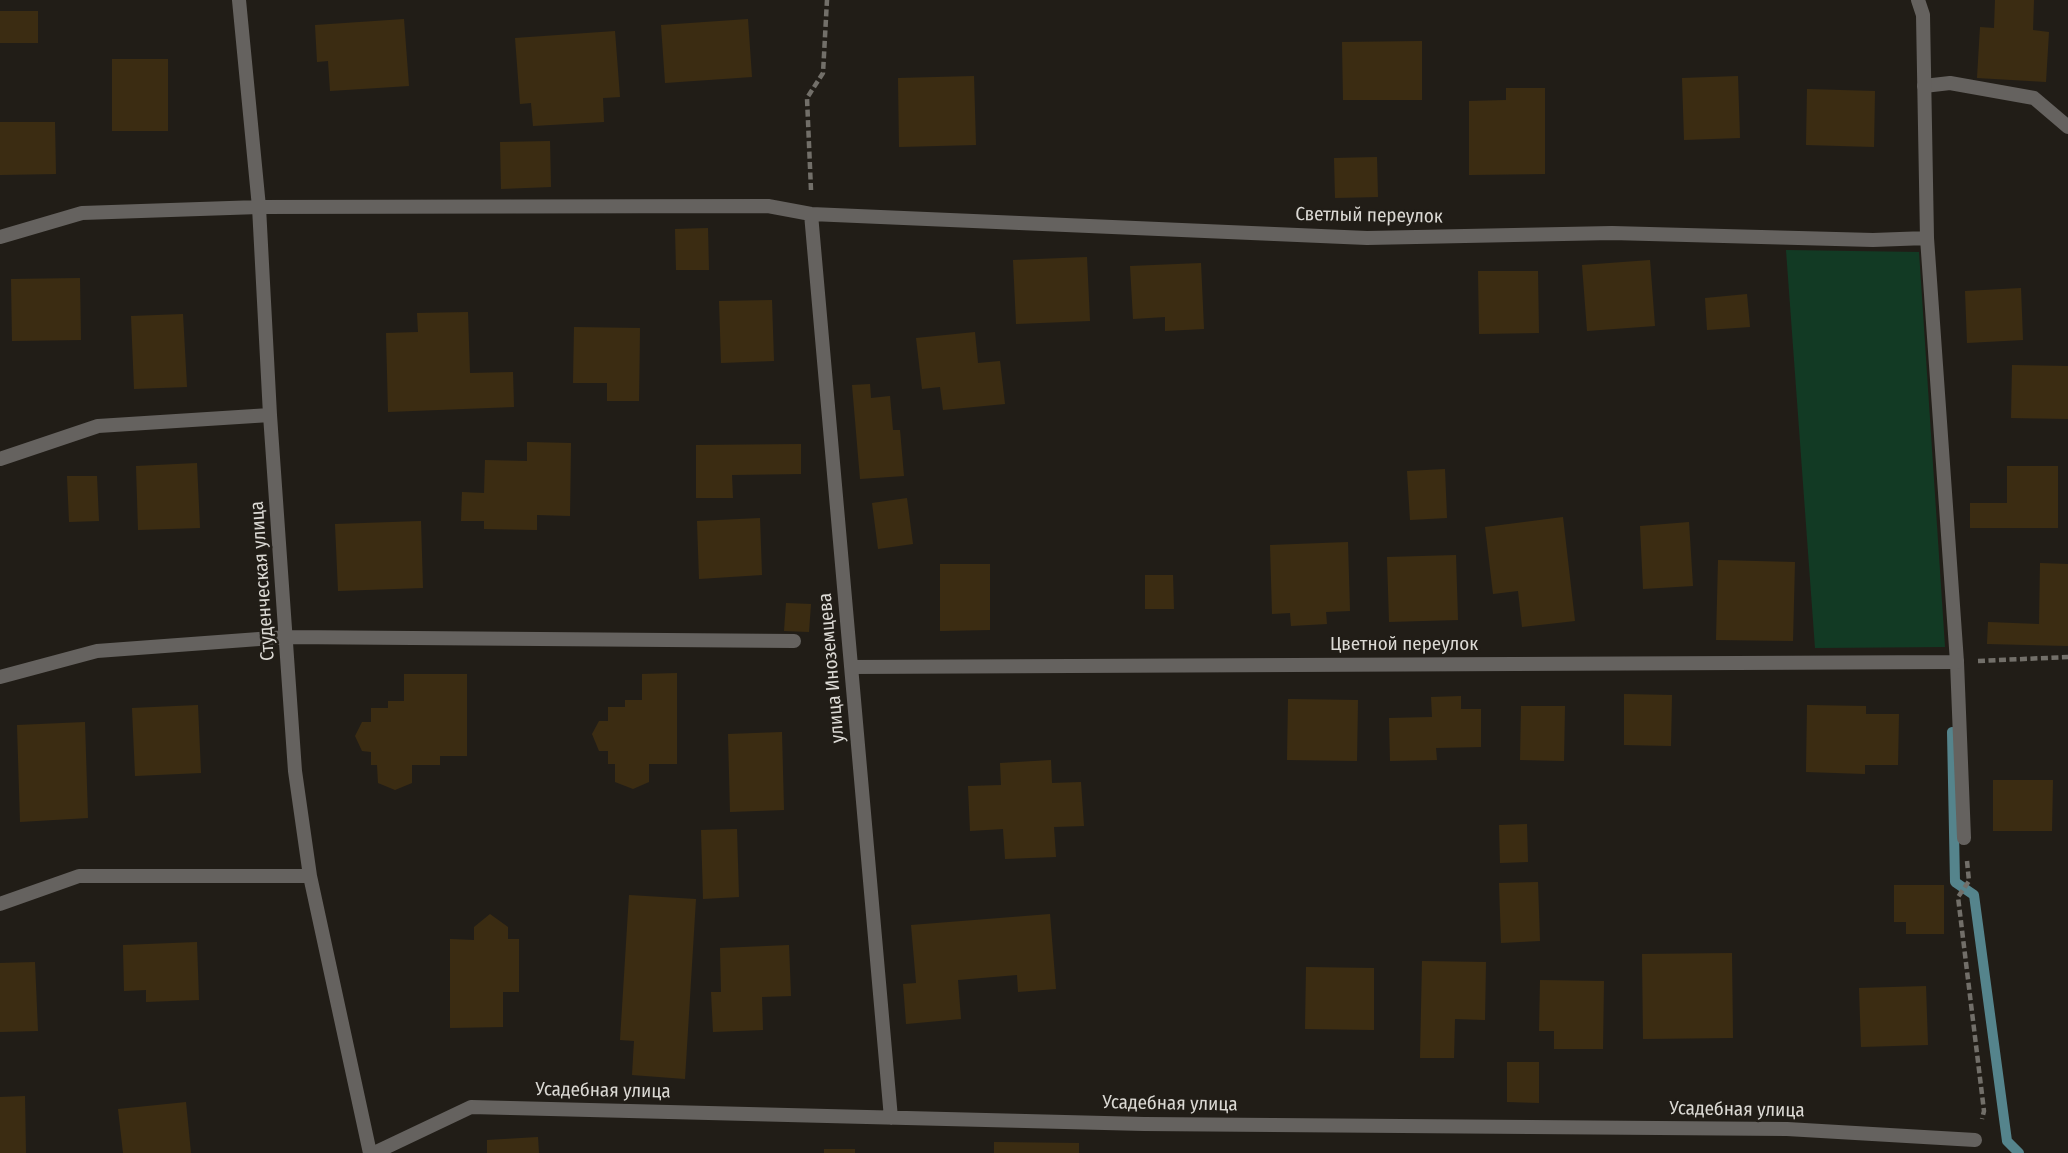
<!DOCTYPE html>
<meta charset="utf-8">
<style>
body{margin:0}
canvas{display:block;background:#211d17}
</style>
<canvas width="2068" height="1153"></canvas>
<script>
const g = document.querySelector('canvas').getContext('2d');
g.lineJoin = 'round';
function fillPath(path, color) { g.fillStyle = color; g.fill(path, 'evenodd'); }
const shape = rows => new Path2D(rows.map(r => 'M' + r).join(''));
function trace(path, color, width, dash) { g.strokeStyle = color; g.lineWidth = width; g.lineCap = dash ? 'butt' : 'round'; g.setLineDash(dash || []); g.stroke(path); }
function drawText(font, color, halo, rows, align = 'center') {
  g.font = font + ' "Fira Sans Condensed",sans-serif'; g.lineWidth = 5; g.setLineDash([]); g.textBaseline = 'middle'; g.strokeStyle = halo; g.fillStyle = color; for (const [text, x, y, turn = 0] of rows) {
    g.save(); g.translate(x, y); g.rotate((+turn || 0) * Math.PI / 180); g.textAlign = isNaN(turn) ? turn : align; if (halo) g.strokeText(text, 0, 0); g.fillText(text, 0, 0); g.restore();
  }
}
fillPath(shape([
 [1786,250,1919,252,1945,647,1815,648]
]), '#123a24');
trace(shape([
 [1952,732,1955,882,1974,895,2007,1141,2019,1153]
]), '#55848c', 10);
fillPath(shape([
 [1995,0,2034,0,2033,30,2049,32,2046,82,1977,78,1980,27,1994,28],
 [0,11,38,11,38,43,0,43],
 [404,19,409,86,330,91,328,61,317,62,315,25],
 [748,19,752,77,665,83,661,25],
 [615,31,620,97,603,98,604,122,533,126,531,103,520,104,515,38],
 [1422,41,1422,100,1343,100,1342,42],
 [112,59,168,59,168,131,112,131],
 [974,76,976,145,899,147,898,78],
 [1738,76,1740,138,1684,140,1682,78],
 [1506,88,1545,88,1545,174,1469,175,1469,101,1506,100],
 [1807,89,1875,91,1874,147,1806,145],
 [0,122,55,122,56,174,0,175],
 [550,141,551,187,501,189,500,142],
 [1377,157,1378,197,1335,198,1334,158],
 [708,228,709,270,676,270,675,229],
 [1087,257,1090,321,1016,324,1013,260],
 [1650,260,1655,326,1587,331,1582,265],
 [1201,263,1204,329,1165,331,1165,317,1133,319,1130,266],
 [1478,271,1538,271,1539,333,1479,334],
 [80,278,81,340,12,341,11,279],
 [2021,288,2023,340,1967,343,1965,291],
 [1747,294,1750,327,1707,330,1705,298],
 [772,300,774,361,721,363,719,301],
 [468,312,470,373,513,372,514,407,388,412,386,333,418,332,417,313],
 [183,314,187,387,134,389,131,316],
 [574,327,640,328,639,401,607,401,607,383,573,383],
 [975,332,978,363,1000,361,1005,404,943,410,940,387,922,389,916,338],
 [2012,365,2068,366,2068,419,2011,418],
 [870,384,871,398,890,396,893,430,900,430,904,476,860,479,852,385],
 [527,442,571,443,570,516,537,515,537,530,484,529,484,521,461,521,462,492,484,493,485,460,527,461],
 [801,444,801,474,732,475,733,498,696,498,696,445],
 [197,463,200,528,138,530,136,466],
 [2007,466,2058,466,2058,528,1970,528,1970,503,2007,503],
 [1445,469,1447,518,1410,520,1407,471],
 [67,476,97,476,99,521,69,522],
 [907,498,913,544,878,549,872,503],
 [1563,517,1575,621,1522,627,1518,591,1493,594,1485,527],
 [760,518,762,575,699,579,697,521],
 [421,521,423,588,338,591,335,524],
 [1689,522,1693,586,1643,589,1640,526],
 [1348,542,1350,611,1326,612,1327,624,1291,626,1290,613,1272,614,1270,545],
 [1456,555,1458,620,1389,622,1387,557],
 [1718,560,1795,562,1793,641,1716,640],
 [2040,563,2068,564,2068,646,1987,644,1988,622,2039,624],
 [940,564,990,564,990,630,940,631],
 [1145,575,1173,575,1174,609,1145,609],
 [786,603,811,604,809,632,784,631],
 [677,673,677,764,649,764,649,782,633,789,615,782,615,764,608,764,608,751,599,751,592,734,599,721,608,721,608,707,625,707,625,700,642,700,642,674],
 [404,674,467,674,467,756,440,756,440,765,412,765,412,783,395,790,378,783,377,765,371,765,371,752,362,751,355,736,362,722,371,722,371,708,388,708,388,701,404,701],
 [1624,694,1672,695,1671,746,1624,745],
 [1461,696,1461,709,1481,709,1481,747,1436,748,1437,760,1390,761,1389,718,1432,717,1431,697],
 [1288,699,1358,700,1357,761,1287,760],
 [198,705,201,773,135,776,132,708],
 [1807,705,1866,706,1866,714,1899,714,1898,765,1865,765,1865,774,1806,772],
 [1521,706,1565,706,1564,761,1520,760],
 [85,722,88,818,20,822,17,725],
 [782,732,784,810,730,812,728,734],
 [1051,760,1052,783,1081,782,1084,826,1054,827,1056,857,1005,859,1003,829,970,831,968,786,1001,785,1000,763],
 [1993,780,2053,780,2052,831,1993,831],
 [1527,824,1528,862,1500,863,1499,825],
 [737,829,739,897,703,899,701,830],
 [1538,882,1540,941,1501,943,1499,883],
 [1894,885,1944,885,1944,934,1906,934,1906,922,1894,922],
 [629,895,696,899,685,1079,632,1075,634,1041,620,1040],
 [490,914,508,927,508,939,519,939,519,992,503,992,503,1027,450,1028,450,939,474,940,474,927],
 [1050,914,1056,989,1018,992,1017,975,958,980,961,1019,906,1024,903,984,916,983,911,925],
 [197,942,199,1000,146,1002,146,990,124,991,123,945],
 [789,945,791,996,762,997,763,1030,713,1032,711,992,721,992,720,948],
 [1732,953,1733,1038,1643,1039,1642,954],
 [1422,961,1486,962,1485,1020,1455,1019,1454,1058,1420,1058],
 [35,962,38,1031,0,1032,0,963],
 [1306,967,1374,968,1374,1030,1305,1029],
 [1540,980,1604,981,1603,1049,1554,1049,1554,1031,1539,1031],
 [1926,986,1928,1045,1861,1047,1859,988],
 [1507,1062,1539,1062,1539,1103,1507,1102],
 [25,1096,26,1153,0,1153,0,1097],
 [186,1102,191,1153,123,1153,118,1109],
 [538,1137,539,1153,487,1153,487,1140],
 [994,1142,1079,1143,1079,1153,994,1153],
 [824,1149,855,1149,855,1153,824,1153]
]), '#3b2c12');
trace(shape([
 [811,190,807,98,823,73,827,0],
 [1978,661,2068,657],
 [1967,861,1969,881,1958,897,1984,1111,1982,1119]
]), '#726f69', 4.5, [7, 3.5]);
trace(shape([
 [1924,86,1950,83,2034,98,2068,127],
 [1957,662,1964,838]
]), '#65625f', 14);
trace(shape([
 [239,0,259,207,270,415,295,771,310,876,370,1153],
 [811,214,891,1118],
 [0,237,82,213,259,207,768,206,811,214,1367,238,1612,233,1873,240,1927,238],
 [0,459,98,426,270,415],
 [851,667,1957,662,1927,238,1923,15,1918,0],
 [0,677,97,651,286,637,794,641],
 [0,904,79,876,310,876],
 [374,1153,471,1107,1144,1124,1787,1129,1975,1140]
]), '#65625f', 14);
drawText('19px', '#dbd9d4', '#211d17', [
 ["Светлый переулок",1369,216,1],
 ["Студенческая улица",263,581,-94],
 ["Цветной переулок",1404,645],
 ["улица Иноземцева",832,668,-95],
 ["Усадебная улица",603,1091,1],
 ["Усадебная улица",1170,1104,1],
 ["Усадебная улица",1737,1110,1]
]);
</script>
